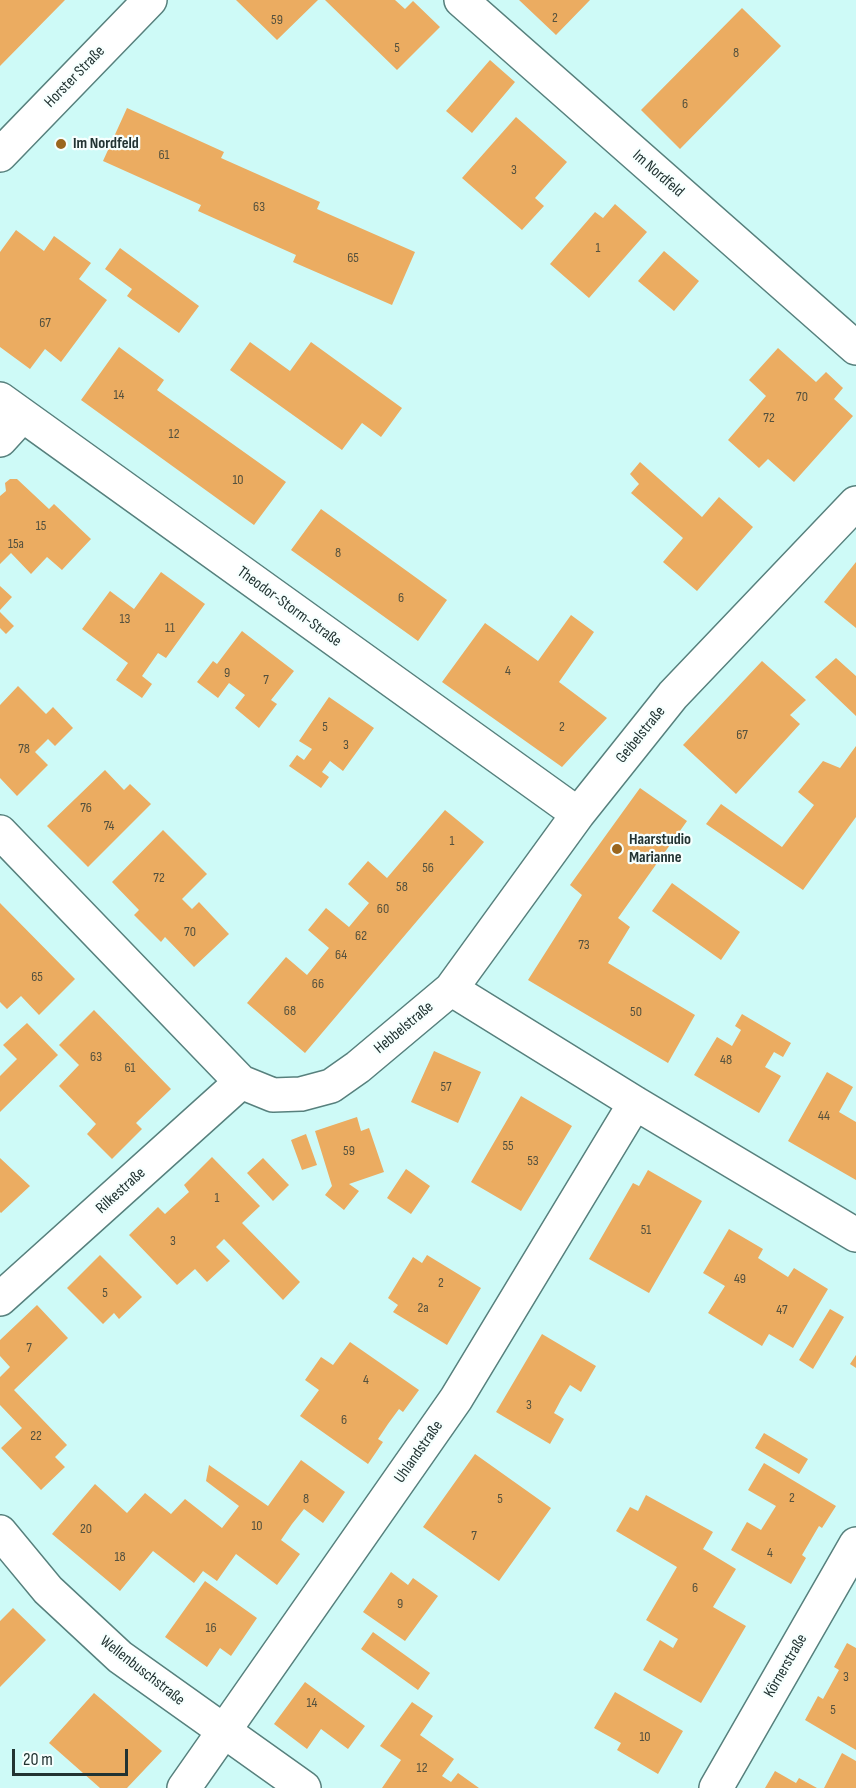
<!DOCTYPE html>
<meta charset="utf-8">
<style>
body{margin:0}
#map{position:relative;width:856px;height:1788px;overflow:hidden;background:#cefaf7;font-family:"Sofia Sans Condensed",sans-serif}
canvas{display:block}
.scale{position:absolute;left:12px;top:1749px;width:116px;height:27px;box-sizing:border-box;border:3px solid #223332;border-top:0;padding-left:8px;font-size:18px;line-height:21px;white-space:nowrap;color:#223332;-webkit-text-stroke:4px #f6fffe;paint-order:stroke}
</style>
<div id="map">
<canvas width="856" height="1788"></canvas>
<div class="scale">20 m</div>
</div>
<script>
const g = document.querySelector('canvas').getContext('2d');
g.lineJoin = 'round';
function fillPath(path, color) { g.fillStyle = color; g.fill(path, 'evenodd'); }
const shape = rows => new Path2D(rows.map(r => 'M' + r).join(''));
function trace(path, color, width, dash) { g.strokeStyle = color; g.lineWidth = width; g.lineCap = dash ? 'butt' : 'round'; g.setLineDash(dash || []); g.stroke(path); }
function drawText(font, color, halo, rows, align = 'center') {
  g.font = font + ' "Sofia Sans Condensed",sans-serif'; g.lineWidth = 4.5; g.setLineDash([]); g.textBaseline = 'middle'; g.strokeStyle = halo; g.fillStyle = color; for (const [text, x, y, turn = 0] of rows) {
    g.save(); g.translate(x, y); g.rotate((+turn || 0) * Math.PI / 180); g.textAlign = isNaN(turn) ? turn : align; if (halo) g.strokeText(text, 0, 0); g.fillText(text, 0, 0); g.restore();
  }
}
fillPath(shape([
 [0,0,65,0,0,66],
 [236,0,318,0,277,40],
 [325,0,395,0,405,9,413,1,440,27,397,70],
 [519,0,590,0,556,35],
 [742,8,781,46,680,149,641,110],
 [490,60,515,82,472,133,446,111],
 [127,108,224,152,221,158,320,202,317,209,415,252,392,305,293,262,296,255,198,211,201,205,103,161],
 [516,117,567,162,535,198,544,206,522,230,462,178],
 [615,204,647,232,589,298,550,264,595,212,603,218],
 [16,230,44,251,54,236,91,263,79,279,107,300,61,362,45,349,30,369,0,347,0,252],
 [120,248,199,306,179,333,127,296,132,289,105,269],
 [664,251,699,281,674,311,638,281],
 [250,342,290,371,311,342,402,408,381,437,362,423,342,450,230,370],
 [119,347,164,380,157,390,286,482,254,525,81,400],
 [778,348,816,382,826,372,843,388,834,399,853,416,794,482,768,459,759,468,728,440,766,396,749,380],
 [640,462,702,517,719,497,753,527,697,591,663,562,683,538,631,493,639,484,630,474],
 [10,479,17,479,49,509,54,504,91,539,62,570,47,557,31,574,11,553,0,564,0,496,6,491,5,483],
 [321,509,447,600,418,641,291,550],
 [856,562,856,628,824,602],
 [161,572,205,604,166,658,158,653,142,676,152,684,142,698,116,680,128,663,82,629,110,591,134,609],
 [0,586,12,597,0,610],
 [0,612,14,626,6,634,0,628],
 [571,615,594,632,559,682,607,718,562,767,442,682,485,623,538,661],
 [242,631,294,671,271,700,277,704,259,728,235,708,245,695,229,683,218,698,197,682,213,661,217,664],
 [836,658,856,676,856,716,815,677],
 [762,661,806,700,790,715,800,724,736,794,683,745],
 [18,686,46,714,53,707,73,728,55,746,48,739,35,752,48,765,17,796,0,778,0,705],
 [329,697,374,728,343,771,330,761,322,772,329,777,321,788,289,766,297,755,304,760,312,749,299,741],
 [856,746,856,817,803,890,706,824,721,804,782,847,814,805,798,792,823,761,840,768],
 [105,770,124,790,130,784,151,804,88,867,47,826],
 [640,788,687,821,618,918,630,927,608,963,695,1015,668,1063,528,980,582,895,570,885],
 [445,810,484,842,305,1053,247,1003,286,957,307,975,329,948,308,930,326,908,349,927,369,903,348,884,368,861,387,878],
 [163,830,207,874,182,899,192,909,199,902,229,934,194,967,165,937,161,942,134,915,139,910,112,882],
 [672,883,740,932,721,960,652,911],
 [0,903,75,979,39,1015,21,996,7,1009,0,1002],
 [94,1010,171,1089,136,1123,142,1129,112,1159,87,1134,96,1124,59,1086,79,1065,59,1045],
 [742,1014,791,1043,783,1057,774,1052,765,1067,781,1076,759,1113,694,1075,717,1037,732,1046,741,1030,735,1026],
 [27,1023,58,1055,0,1112,0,1076,17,1059,3,1045],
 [434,1051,481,1072,458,1123,411,1102],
 [827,1072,853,1087,839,1112,856,1122,856,1180,788,1141],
 [521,1096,572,1126,521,1211,471,1182],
 [357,1117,361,1131,369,1128,384,1172,349,1184,359,1191,344,1210,325,1195,332,1186,315,1131],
 [306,1134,317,1165,302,1170,291,1140],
 [212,1157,260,1206,242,1223,300,1282,283,1300,224,1239,216,1247,230,1261,207,1282,195,1269,177,1285,129,1235,158,1207,165,1214,189,1192,184,1185],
 [0,1158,30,1186,1,1213,0,1212],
 [263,1158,289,1185,273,1201,247,1173],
 [406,1169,430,1186,411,1214,387,1198],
 [648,1170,702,1201,649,1293,589,1259,633,1183,639,1186],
 [729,1229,763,1249,758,1258,788,1277,794,1268,828,1289,793,1348,769,1334,762,1346,708,1313,725,1286,703,1273],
 [100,1255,142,1297,119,1319,114,1313,103,1324,67,1288],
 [427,1255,481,1288,447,1345,393,1312,398,1305,388,1298,413,1257,422,1263],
 [37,1305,68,1338,14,1390,67,1445,55,1457,65,1467,41,1490,1,1448,22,1428,0,1405,0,1377,10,1367,0,1356,0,1340],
 [830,1309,844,1317,813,1369,799,1360],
 [542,1334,596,1366,581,1392,570,1385,562,1398,554,1413,564,1419,550,1444,496,1412],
 [350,1342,419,1390,403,1412,399,1409,388,1424,378,1439,383,1442,368,1464,300,1416,319,1390,305,1380,321,1357,333,1365],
 [856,1355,856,1368,850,1364],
 [764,1433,808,1459,799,1474,755,1448],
 [475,1454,551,1508,499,1581,423,1527],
 [301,1460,345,1492,323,1523,304,1509,292,1524,281,1540,300,1554,277,1585,236,1554,217,1581,203,1571,194,1583,153,1551,120,1591,52,1534,95,1484,127,1513,145,1493,171,1514,185,1499,222,1528,239,1506,206,1481,209,1465,268,1506],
 [764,1463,836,1506,822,1528,819,1526,802,1555,806,1558,791,1584,731,1550,747,1522,761,1530,776,1506,748,1490],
 [646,1495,713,1532,703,1549,736,1569,713,1607,746,1626,701,1703,643,1670,660,1640,673,1648,678,1639,646,1620,677,1567,616,1531,630,1507,638,1511],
 [391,1572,408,1585,413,1578,438,1596,405,1641,363,1612],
 [205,1581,257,1618,231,1656,220,1648,207,1667,165,1637],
 [13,1608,46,1640,0,1687,0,1621],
 [373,1632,430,1673,418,1690,361,1649],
 [847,1643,856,1648,856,1750,805,1720,818,1696,823,1699,839,1670,834,1667],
 [305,1682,365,1726,348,1749,321,1729,307,1749,274,1724],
 [615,1692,683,1731,658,1774,617,1750,621,1743,594,1728],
 [94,1693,162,1751,127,1788,100,1788,49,1743],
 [412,1702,433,1716,420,1735,454,1759,442,1776,451,1782,458,1773,479,1788,382,1788,401,1760,380,1746],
 [842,1753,856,1761,856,1788,824,1788],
 [775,1771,796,1783,799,1778,817,1788,765,1788]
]), '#ebac61');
const minor = shape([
 [461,0,856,348],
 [0,155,150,0],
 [0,399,578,814],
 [0,440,22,416],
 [0,832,241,1082,273,1095,301,1094,331,1086,358,1067,451,989,635,1103,856,1235],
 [451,989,578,814,673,695,856,503],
 [0,1299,241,1082],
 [0,1532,48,1590,120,1657,304,1788],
 [184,1788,456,1399,635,1103],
 [716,1788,856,1544]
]);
trace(minor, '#57807d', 36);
trace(minor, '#fff', 33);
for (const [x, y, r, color] of [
 [61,144,6,"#9b661e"],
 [617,849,6,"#9b661e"]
]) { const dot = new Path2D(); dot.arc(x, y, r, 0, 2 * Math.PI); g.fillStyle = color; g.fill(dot); trace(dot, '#f6fffe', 2); }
drawText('14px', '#54513e', null, [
 ["2",555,18],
 ["59",277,20],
 ["5",397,48],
 ["8",736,53],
 ["6",685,104],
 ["61",164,155],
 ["3",514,170],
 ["63",259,207],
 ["1",598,248],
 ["65",353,258],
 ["67",45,323],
 ["14",119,395],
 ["70",802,397],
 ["72",769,418],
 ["12",174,434],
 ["10",238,480],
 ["15",41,526],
 ["15a",16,544],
 ["8",338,553],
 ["6",401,598],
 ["13",125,619],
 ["11",170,628],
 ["4",508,671],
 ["9",227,673],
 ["7",266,680],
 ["5",325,727],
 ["2",562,727],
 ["67",742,735],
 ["3",346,745],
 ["78",24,749],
 ["76",86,808],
 ["74",109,826],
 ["1",452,841],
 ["56",428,868],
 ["72",159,878],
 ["58",402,887],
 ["60",383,909],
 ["70",190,932],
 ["62",361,936],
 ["73",584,945],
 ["64",341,955],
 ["65",37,977],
 ["66",318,984],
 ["68",290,1011],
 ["50",636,1012],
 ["63",96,1057],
 ["48",726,1060],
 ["61",130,1068],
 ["57",446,1087],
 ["44",824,1116],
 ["55",508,1146],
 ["59",349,1151],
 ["53",533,1161],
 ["1",217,1198],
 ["51",646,1230],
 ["3",173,1241],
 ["49",740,1279],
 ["2",441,1283],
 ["5",105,1293],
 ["2a",423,1308],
 ["47",782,1310],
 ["7",29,1348],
 ["4",366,1380],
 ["3",529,1405],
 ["6",344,1420],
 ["22",36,1436],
 ["2",792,1498],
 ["8",306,1499],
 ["5",500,1499],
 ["10",257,1526],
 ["20",86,1529],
 ["7",474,1536],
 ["4",770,1553],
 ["18",120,1557],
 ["6",695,1588],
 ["9",400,1604],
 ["16",211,1628],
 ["3",846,1677],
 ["14",312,1703],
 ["5",833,1710],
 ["10",645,1737],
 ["12",422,1768]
]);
drawText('16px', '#223332', '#f6fffe', [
 ["Horster Straße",75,77,-46],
 ["Im Nordfeld",658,174,41],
 ["Theodor-Storm-Straße",289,607,36],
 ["Geibelstraße",641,735,-51],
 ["Hebbelstraße",404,1028,-40],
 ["Rilkestraße",121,1191,-42],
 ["Uhlandstraße",419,1452,-55],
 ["Körnerstraße",786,1666,-60],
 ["Wellenbuschstraße",142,1671,38]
]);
drawText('bold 16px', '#223332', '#f6fffe', [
 ["Im Nordfeld",73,144],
 ["Haarstudio",629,840],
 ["Marianne",629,858]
], 'left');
</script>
